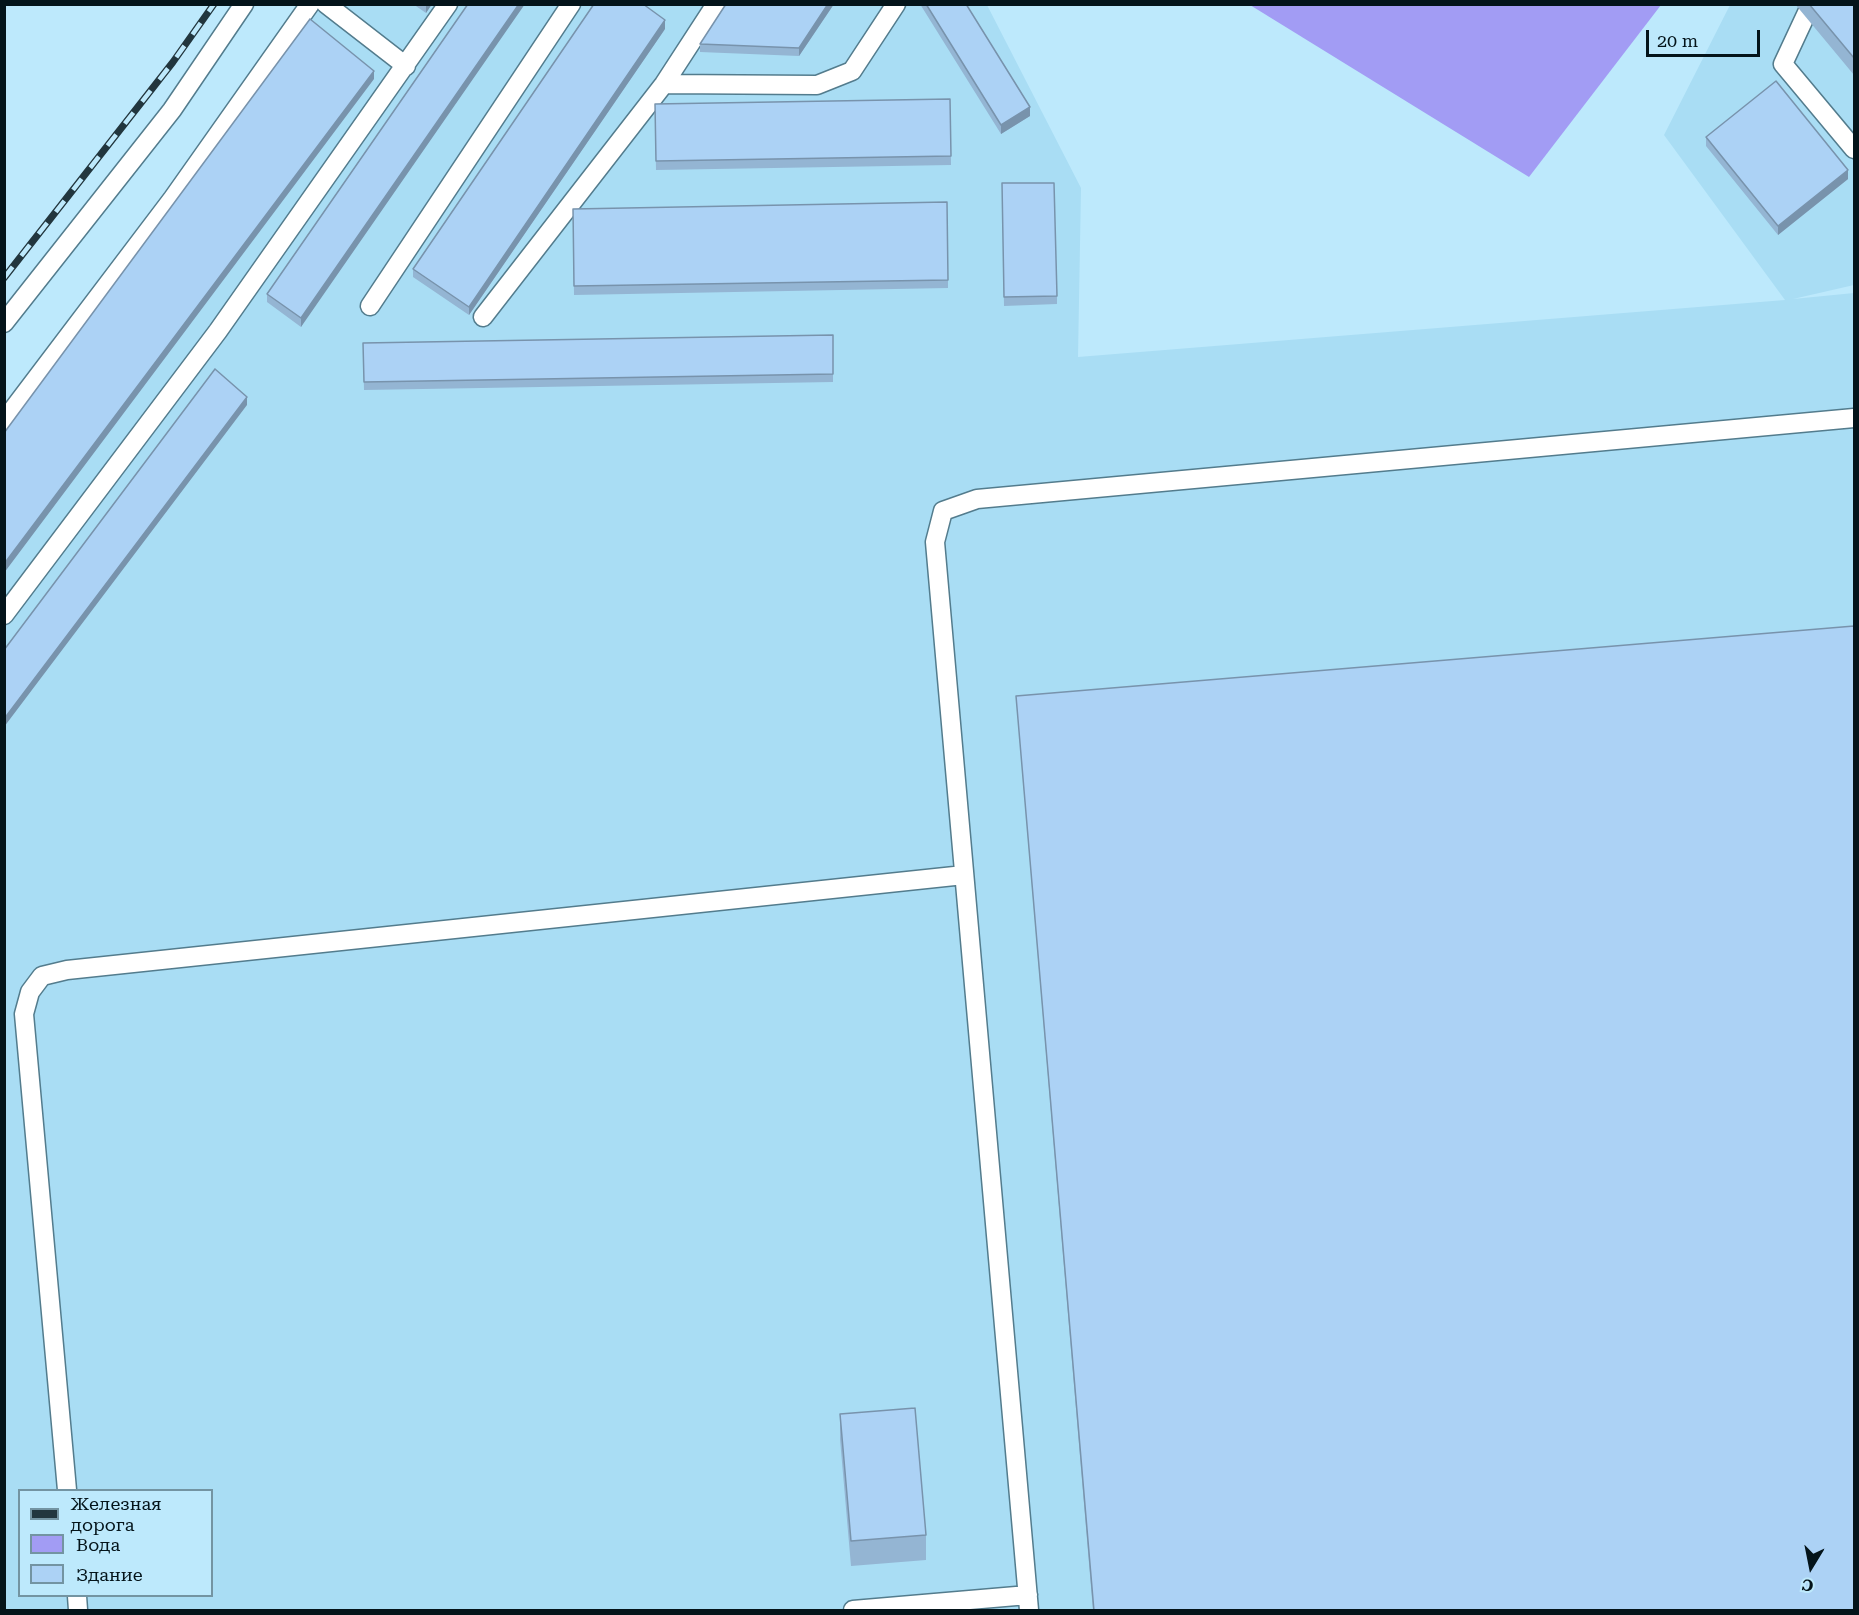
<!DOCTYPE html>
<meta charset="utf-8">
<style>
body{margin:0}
#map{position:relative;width:1859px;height:1615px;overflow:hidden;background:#bde9fc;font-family:"Roboto Serif",serif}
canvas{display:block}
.frame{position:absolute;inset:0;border:6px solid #04141a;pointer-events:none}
.legend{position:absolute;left:18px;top:1489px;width:195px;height:108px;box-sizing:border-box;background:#bde9fc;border:2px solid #7394a2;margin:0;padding:8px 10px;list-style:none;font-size:18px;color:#04141a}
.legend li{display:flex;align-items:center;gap:12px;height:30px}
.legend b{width:30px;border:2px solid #7394a2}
.north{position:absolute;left:1781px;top:1537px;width:60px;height:60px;-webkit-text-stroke:4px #bde9fc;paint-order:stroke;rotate:190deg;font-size:16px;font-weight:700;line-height:24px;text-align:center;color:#04141a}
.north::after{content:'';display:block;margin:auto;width:21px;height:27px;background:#04141a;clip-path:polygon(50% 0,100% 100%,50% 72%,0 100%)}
.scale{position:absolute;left:1646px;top:30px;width:114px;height:27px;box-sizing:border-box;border:3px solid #04141a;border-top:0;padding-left:8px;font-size:18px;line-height:21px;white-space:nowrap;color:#04141a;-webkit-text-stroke:4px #bde9fc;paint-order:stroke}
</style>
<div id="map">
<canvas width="1859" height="1615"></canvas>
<div class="frame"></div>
<ul class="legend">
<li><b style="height:8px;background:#22363e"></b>Железная дорога</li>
<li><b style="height:16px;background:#a29cf4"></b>Вода</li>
<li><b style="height:16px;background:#acd2f5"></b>Здание</li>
</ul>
<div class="north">С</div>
<div class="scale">20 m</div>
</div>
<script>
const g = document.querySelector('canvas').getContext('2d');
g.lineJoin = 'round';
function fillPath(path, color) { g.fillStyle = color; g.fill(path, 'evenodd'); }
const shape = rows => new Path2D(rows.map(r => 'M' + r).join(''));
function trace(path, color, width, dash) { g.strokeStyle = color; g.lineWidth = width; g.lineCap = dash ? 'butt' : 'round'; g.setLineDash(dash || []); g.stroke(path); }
fillPath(shape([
 [310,5,987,5,1081,188,1078,357,1785,300,1664,135,1730,5,1854,5,1854,285,1793,299,1854,293,1854,1610,5,1610,4,421],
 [20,1490,212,1490,212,1596,20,1596]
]), '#a9ddf4');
fillPath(shape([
 [1250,5,1661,5,1529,177]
]), '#a29cf4');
const service = shape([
 [326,4,406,66],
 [1811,4,1783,64,1854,149],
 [664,84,817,85,852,71,896,4],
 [370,306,571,4],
 [483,317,664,84,716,4],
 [4,323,172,110,244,4],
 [4,421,173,198,310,4],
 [4,615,218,331,448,4],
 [67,1490,24,1014,30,992,42,976,67,970,964,875],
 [77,1596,78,1610],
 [853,1610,1028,1595],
 [1029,1610,935,542,943,511,977,499,1854,418]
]);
trace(service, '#537c8d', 21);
trace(service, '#fff', 18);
const rail = shape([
 [4,278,173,62,214,4]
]);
trace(rail, '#22363e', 7);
trace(rail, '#bde9fc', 4.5, [14]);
fillPath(shape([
 [413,4,432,4,426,13],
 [468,4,301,327,267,302,267,294],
 [726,4,834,4,799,56,700,52,700,44],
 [920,4,966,4,1030,116,1001,134],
 [1795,4,1854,4,1854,75],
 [665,29,469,315,413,277,413,269],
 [950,99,951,165,656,170,655,104],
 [1706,137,1848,179,1778,235,1706,146],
 [1002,183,1057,296,1057,304,1004,306],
 [573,209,948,280,948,288,574,295],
 [833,335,833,382,364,390,363,343],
 [1016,696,1854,1611,1093,1611],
 [840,1414,926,1535,926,1560,851,1566,840,1439]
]), '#94b5d3');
fillPath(shape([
 [426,4,432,4,426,13],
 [519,4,525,4,301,327,301,318],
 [828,4,834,4,799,56,799,48],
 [665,20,665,29,469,315,469,307],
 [374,71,374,79,4,573,4,564],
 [1030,107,1030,116,1001,134,1001,125],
 [1848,170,1848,179,1778,235,1778,226],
 [247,397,247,405,4,727,4,719]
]), '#7893ac');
const building = shape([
 [468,4,519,4,301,318,267,294,468,4],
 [594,4,643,4,665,20,469,307,413,269,594,4],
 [726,4,828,4,799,48,700,44,726,4],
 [926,4,966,4,1030,107,1001,125,926,4],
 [1809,4,1854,4,1854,58,1809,4],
 [310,19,374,71,4,564,4,433,310,19],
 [1776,81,1848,170,1778,226,1706,137,1776,81],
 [950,99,951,156,656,161,655,104,950,99],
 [1002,183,1054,183,1057,296,1004,297,1002,183],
 [947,202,948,280,574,286,573,209,947,202],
 [833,335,833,374,364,382,363,343,833,335],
 [215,369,247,397,4,719,4,650,215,369],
 [1854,626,1854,1611,1094,1611,1016,696,1854,626],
 [915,1408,926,1535,851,1541,840,1414,915,1408]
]);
fillPath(building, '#acd2f5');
trace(building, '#7893ac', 1.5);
</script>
